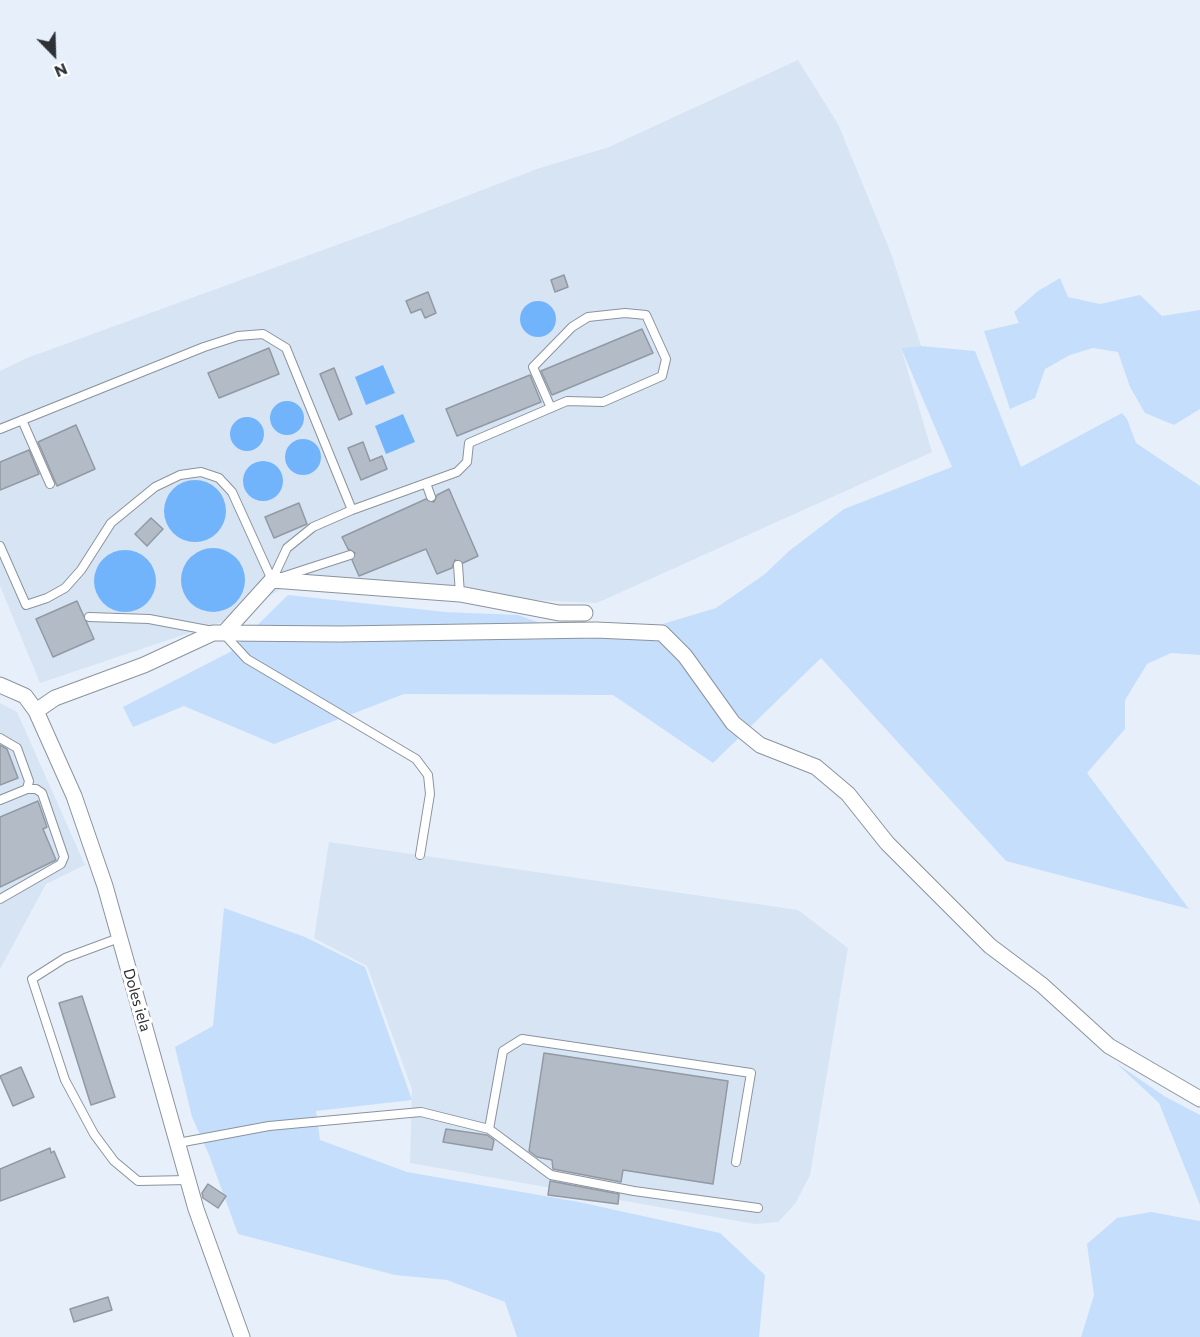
<!DOCTYPE html>
<style>
body{margin:0}
#map{position:relative;width:1200px;height:1337px;overflow:hidden;background:#e7f0fa;font-family:Commissioner,sans-serif}
canvas{display:block}
.north{position:absolute;left:24px;top:24px;width:60px;height:60px;-webkit-text-stroke:4px #fff;paint-order:stroke;rotate:157deg;font-size:16px;font-weight:700;line-height:24px;text-align:center;color:#2d3034}
.north::after{content:'';display:block;margin:auto;width:21px;height:27px;background:#2d3034;clip-path:polygon(50% 0,100% 100%,50% 72%,0 100%)}
</style>
<div id="map">
<canvas width="1200" height="1337"></canvas>
<div class="north">N</div>
</div>
<script>
const g = document.querySelector('canvas').getContext('2d');
g.lineJoin = 'round';
function fillPath(path, color) { g.fillStyle = color; g.fill(path, 'evenodd'); }
const shape = rows => new Path2D(rows.map(r => 'M' + r).join(''));
function trace(path, color, width, dash) { g.strokeStyle = color; g.lineWidth = width; g.lineCap = dash ? 'butt' : 'round'; g.setLineDash(dash || []); g.stroke(path); }
function drawText(font, color, halo, rows, align = 'center') {
  g.font = font + ' Commissioner,sans-serif'; g.lineWidth = 6; g.setLineDash([]); g.textBaseline = 'middle'; g.strokeStyle = halo; g.fillStyle = color; for (const [text, x, y, turn = 0] of rows) {
    g.save(); g.translate(x, y); g.rotate((+turn || 0) * Math.PI / 180); g.textAlign = isNaN(turn) ? turn : align; if (halo) g.strokeText(text, 0, 0); g.fillText(text, 0, 0); g.restore();
  }
}
fillPath(shape([
 [798,60,838,124,891,253,921,346,901,348,932,452,597,603,283,588,228,620,40,683,0,586,0,371,27,358,386,227,537,169,609,147],
 [0,703,17,712,85,865,46,884,0,969],
 [329,842,798,910,848,948,810,1175,795,1204,778,1222,755,1224,410,1163,412,1089,367,966,314,938]
]), '#d6e4f4');
fillPath(shape([
 [1060,278,1068,297,1100,304,1140,295,1162,316,1200,310,1200,409,1174,425,1145,413,1130,387,1118,352,1093,348,1070,355,1045,369,1035,398,1010,409,984,331,1019,323,1014,312,1038,291],
 [921,346,975,351,1021,467,1122,413,1127,419,1136,443,1200,486,1200,655,1171,653,1147,664,1125,700,1125,729,1087,773,1189,909,1006,861,821,658,713,763,613,695,404,694,274,744,184,706,133,727,123,707,230,652,288,595,445,612,518,615,585,639,646,629,716,608,765,574,789,551,844,509,952,467,901,348],
 [224,908,305,937,365,967,412,1100,316,1111,320,1140,407,1172,579,1202,720,1233,765,1275,759,1337,517,1337,505,1302,447,1280,395,1275,238,1234,209,1155,192,1117,175,1047,213,1026],
 [1116,1063,1164,1096,1200,1115,1200,1205,1159,1103],
 [1151,1212,1200,1221,1200,1337,1081,1337,1094,1295,1087,1244,1117,1218]
]), '#c5defb');
fillPath(shape([
 '520 319a18 18 0 1 1 36 0a18 18 0 1 1-36 0Z',
 [383,365,395,393,366,405,355,377],
 '270 418a17 17 0 1 1 34 0a17 17 0 1 1-34 0Z',
 [403,414,415,442,386,454,375,426],
 '230 434a17 17 0 1 1 34 0a17 17 0 1 1-34 0Z',
 '285 457a18 18 0 1 1 36 0a18 18 0 1 1-36 0Z',
 '243 481a20 20 0 1 1 40 0a20 20 0 1 1-40 0Z',
 '164 511a31 31 0 1 1 62 0a31 31 0 1 1-62 0Z',
 '181 580a32 32 0 1 1 64 0a32 32 0 1 1-64 0Z',
 '94 581a31 31 0 1 1 62 0a31 31 0 1 1-62 0Z'
]), '#72b4fc');
const building = shape([
 [564,275,568,287,555,292,551,280,564,275],
 [428,292,436,313,425,318,421,309,411,313,406,301,428,292],
 [642,329,653,353,552,395,541,371,642,329],
 [269,348,279,374,219,398,208,373,269,348],
 [334,368,352,414,339,420,320,374,334,368],
 [530,375,541,402,457,436,446,409,530,375],
 [76,425,95,469,57,486,38,442,76,425],
 [363,442,370,461,382,456,387,469,361,480,348,448,363,442],
 [29,450,39,474,0,490,0,462,29,450],
 [449,489,478,556,463,563,455,560,452,568,437,574,426,549,359,576,352,560,355,553,348,549,342,537,426,499,434,502,437,495,449,489],
 [299,503,307,524,274,538,265,517,299,503],
 [151,518,163,529,147,546,135,534,151,518],
 [77,601,94,639,53,657,36,619,77,601],
 [0,745,7,749,18,778,0,785,0,745],
 [38,801,47,827,43,829,56,860,0,887,0,817,38,801],
 [82,996,115,1097,91,1105,59,1003,82,996],
 [544,1053,728,1081,713,1184,623,1170,621,1182,553,1169,552,1160,537,1157,529,1151,544,1053],
 [21,1067,34,1097,13,1106,0,1076,21,1067],
 [446,1129,487,1135,494,1140,492,1150,443,1142,446,1129],
 [50,1148,51,1153,54,1151,65,1177,0,1201,0,1169,50,1148],
 [550,1181,619,1194,618,1204,548,1195,550,1181],
 [208,1184,226,1196,218,1208,203,1198,202,1193,208,1184],
 [108,1297,112,1310,74,1322,70,1309,108,1297]
]);
fillPath(building, '#b3bcc6');
trace(building, '#9199a3', 1.5);
const service = shape([
 [22,420,50,484],
 [0,429,204,347,238,336,263,334,286,348,352,510,313,527,287,548,272,580],
 [426,483,431,497],
 [352,510,457,472,467,462,469,443,567,401,603,402,662,376,666,359,646,315,625,313,588,317,572,327,533,367,551,408],
 [0,546,26,605,47,598,65,588,81,570,111,523,155,487,180,475,201,472,219,478,232,492,272,580],
 [458,565,460,594],
 [282,577,350,555],
 [89,617,149,619,213,631],
 [224,634,247,659,416,759,428,775,430,794,420,855],
 [0,738,17,748,29,781,27,789,0,800],
 [0,899,61,864,64,857,42,793,36,789,27,789],
 [119,938,65,958,32,979,65,1080,94,1134,114,1161,138,1181,188,1180],
 [489,1129,503,1051,522,1039,751,1073,736,1162],
 [178,1143,269,1126,421,1112,489,1129,551,1175,634,1191,758,1208]
]);
const minor = shape([
 [224,633,340,634,596,630,662,633,685,656,733,723,760,745,816,767,848,794,887,843,990,946,1042,985,1109,1046,1200,1099],
 [0,685,25,696,36,711,74,796,105,886,196,1209,242,1337],
 [36,711,55,698,144,665,213,633,224,633,272,580,460,594,559,613,585,613]
]);
trace(service, '#8b939d', 10);
trace(minor, '#8b939d', 17);
trace(service, '#fff', 8);
trace(minor, '#fff', 15);
drawText('15px', '#2d3034', '#fff', [
 ["Doles iela",137,1000,74]
]);
</script>
